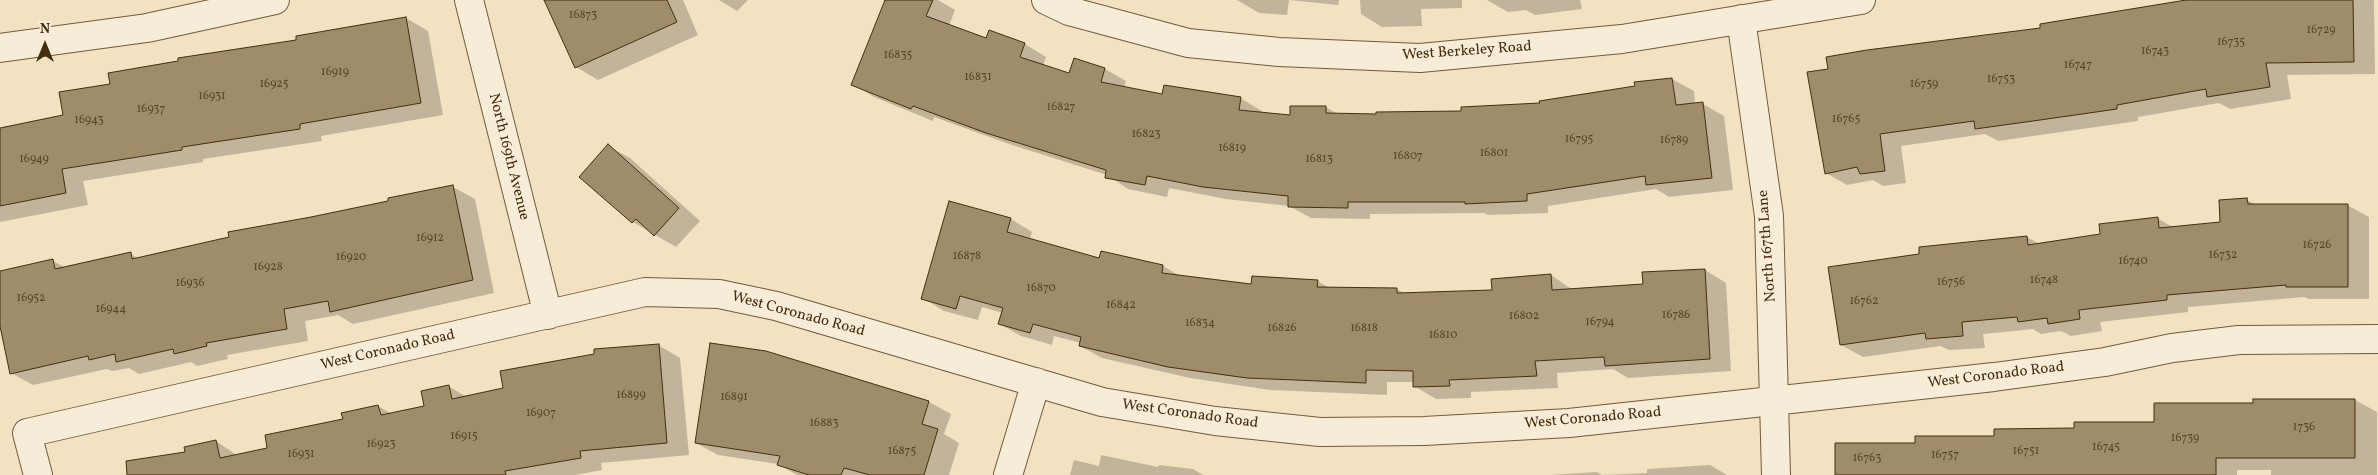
<!DOCTYPE html>
<style>
body{margin:0}
#map{position:relative;width:2378px;height:475px;overflow:hidden;background:#f2e2c1;font-family:Vollkorn,serif}
canvas{display:block}
.north{position:absolute;left:20px;top:20px;width:50px;height:50px;-webkit-text-stroke:4px #f7ecd7;paint-order:stroke;rotate:0deg;font-size:14px;font-weight:700;line-height:20px;text-align:center;color:#442e0e}
.north::after{content:'';display:block;margin:auto;width:18px;height:22px;background:#442e0e;clip-path:polygon(50% 0,100% 100%,50% 72%,0 100%)}
</style>
<div id="map">
<canvas width="2378" height="475"></canvas>
<div class="north">N</div>
</div>
<script>
const g = document.querySelector('canvas').getContext('2d');
g.lineJoin = 'round';
function fillPath(path, color) { g.fillStyle = color; g.fill(path, 'evenodd'); }
const shape = rows => new Path2D(rows.map(r => 'M' + r).join(''));
function trace(path, color, width, dash) { g.strokeStyle = color; g.lineWidth = width; g.lineCap = dash ? 'butt' : 'round'; g.setLineDash(dash || []); g.stroke(path); }
function drawText(font, color, halo, rows, align = 'center') {
  g.font = font + ' Vollkorn,serif'; g.lineWidth = 4; g.setLineDash([]); g.textBaseline = 'middle'; g.strokeStyle = halo; g.fillStyle = color; for (const [text, x, y, turn = 0] of rows) {
    g.save(); g.translate(x, y); g.rotate((+turn || 0) * Math.PI / 180); g.textAlign = isNaN(turn) ? turn : align; if (halo) g.strokeText(text, 0, 0); g.fillText(text, 0, 0); g.restore();
  }
}
fillPath(shape([
 [546,0,683,0,698,35,598,80,576,67],
 [719,0,748,0,737,11],
 [886,0,938,0,955,10,949,26,987,40,990,31,1025,44,1046,57,1043,66,1070,75,1075,59,1105,69,1126,81,1124,88,1163,95,1240,98,1262,111,1262,113,1291,116,1291,107,1326,107,1339,115,1377,115,1462,112,1541,105,1672,79,1694,91,1695,104,1703,104,1724,116,1733,190,1669,197,1656,189,1548,206,1548,213,1488,215,1484,213,1370,214,1370,219,1311,218,1289,206,1226,199,1169,188,1167,197,1128,189,1107,175,1009,144,934,117,933,121,874,97,852,84],
 [1237,0,1339,0,1338,5,1289,0,1287,15,1259,13],
 [1360,0,1462,0,1462,8,1421,9,1422,26,1382,27,1361,14],
 [1487,0,1580,0,1582,9,1535,15,1526,10,1508,12],
 [2197,0,2374,0,2375,74,2287,75,2291,99,2230,109,2219,103,2138,117,2138,121,1998,141,1985,134,1901,146,1906,183,1883,186,1873,180,1847,185,1826,173,1809,73],
 [406,18,428,31,443,115,321,136,322,141,203,159,203,162,83,181,88,205,0,222,0,129,64,116,111,85],
 [608,146,630,158,700,221,676,247,633,222],
 [453,187,475,199,494,293,353,324,338,315,305,321,308,341,227,355,228,359,197,366,191,362,139,374,129,368,112,371,107,369,33,385,11,373,0,320,0,272,53,261,66,268,131,254,139,259],
 [2247,200,2256,205,2347,205,2369,217,2369,299,2309,299,2304,297,2188,307,2188,312,2100,322,2102,331,2071,336,2061,331,2041,334,2033,329,1983,334,1985,348,1949,350,1940,346,1863,357,1841,345,2027,237,2039,244,2101,235,2157,218,2174,228,2222,224],
 [950,202,1011,219,1032,232,1030,239,1100,260,1102,252,1163,266,1182,277,1252,285,1317,281,1330,288,1397,289,1405,294,1493,291,1551,275,1573,290,1644,285,1705,270,1726,283,1731,371,1628,378,1613,369,1557,373,1558,388,1471,392,1471,398,1436,399,1414,386,1414,382,1387,382,1387,395,1270,390,1190,378,1102,358,1080,346,1081,343,1054,336,1052,345,1021,336,1000,324,1003,313,982,307,978,320,944,311,923,298],
 [658,345,680,358,689,455,601,463,602,470,575,475,138,475,216,441,238,456,269,449,378,406,392,414,425,407,448,386,467,397,505,389],
 [766,352,929,402,951,414,944,434,959,443,949,475,797,475,778,464,718,455,696,443],
 [2255,400,2355,400,2377,412,2377,475,2271,475,2271,470,2237,470,2237,475,1836,475,1916,444,2155,423,2255,404],
 [1101,455,1158,467,1159,465,1193,469,1203,475,1070,475,1074,460,1099,466],
 [1710,465,1727,475,1550,475,1597,472,1602,475,1647,473,1647,469]
]), '#0003');
const building = shape([
 [544,0,667,0,677,22,575,68,544,0],
 [885,0,933,0,926,16,986,38,989,30,1025,43,1020,57,1069,73,1074,58,1105,68,1101,82,1162,94,1164,85,1241,97,1239,110,1290,115,1290,106,1326,106,1326,113,1376,114,1376,112,1461,111,1461,107,1540,103,1539,101,1635,86,1634,82,1672,78,1676,105,1703,102,1712,178,1646,185,1645,176,1527,194,1527,201,1465,204,1465,202,1348,202,1348,208,1288,207,1288,196,1203,187,1147,176,1145,185,1105,178,1106,170,986,133,913,106,911,109,851,85,885,0],
 [2186,0,2353,0,2354,62,2266,63,2270,87,2207,97,2206,89,2117,105,2117,109,2040,120,1975,129,1974,121,1880,134,1885,171,1860,174,1857,167,1825,174,1807,72,1828,69,1826,57,1867,50,2040,28,2040,24,2186,0],
 [406,17,421,103,300,124,300,129,182,147,182,150,62,169,66,193,0,206,0,128,63,115,59,92,110,84,108,73,178,61,178,58,296,40,296,36,406,17],
 [608,144,679,208,654,236,636,219,632,223,579,177,608,144],
 [453,185,473,280,330,312,328,301,284,309,287,329,206,343,207,346,174,354,173,349,116,362,115,354,89,360,88,356,10,374,0,326,0,271,53,259,55,269,131,252,132,259,229,237,228,232,311,217,388,201,388,198,453,185],
 [2247,198,2248,204,2348,204,2348,287,2286,287,2286,285,2167,295,2167,300,2079,310,2080,319,2048,324,2047,318,2018,322,2017,317,1962,322,1963,336,1926,339,1925,333,1840,345,1828,267,1919,254,1919,247,2027,236,2028,245,2100,234,2099,224,2158,217,2159,228,2220,222,2219,200,2247,198],
 [949,201,1011,218,1007,232,1099,258,1101,251,1163,265,1162,273,1251,284,1252,276,1318,280,1317,287,1397,288,1397,293,1492,290,1491,279,1551,274,1552,290,1643,284,1642,272,1705,269,1710,359,1605,366,1604,357,1535,361,1537,376,1449,380,1450,386,1413,387,1413,371,1366,370,1366,383,1247,378,1168,367,1079,346,1081,337,1033,324,1030,333,998,324,1003,308,960,296,956,309,921,299,949,201],
 [710,343,766,351,929,401,922,424,938,429,924,475,870,475,844,468,841,475,809,475,777,465,780,456,695,443,710,343],
 [659,344,667,443,580,451,581,458,505,471,506,475,127,475,126,461,185,452,184,447,216,440,220,458,267,448,265,435,343,419,341,413,378,405,381,415,424,406,421,391,449,385,452,399,503,388,500,371,594,354,594,349,659,344],
 [2253,399,2355,399,2355,458,2216,458,2216,475,1835,475,1835,443,1915,443,1915,436,1994,436,1994,429,2074,428,2074,422,2154,422,2154,403,2253,403,2253,399]
]);
fillPath(building, '#9e8c6b');
trace(building, '#442e0e', 1);
const street = shape([
 [469,0,548,315],
 [1046,0,1069,11,1188,43,1279,52,1420,58,1622,39,1861,0],
 [1741,19,1769,216,1776,475],
 [0,48,147,28,275,0],
 [38,475,27,433,645,292,719,294,776,306,1102,402,1215,421,1320,432,1424,431,1569,423,1994,377,2105,362,2172,348,2239,340,2378,339],
 [1008,475,1036,382]
]);
trace(street, '#705b3b', 30);
trace(street, '#f7ecd7', 28);
drawText('12px', '#5a4625', null, [
 ["16873",583,16],
 ["16729",2321,31],
 ["16735",2231,43],
 ["16743",2155,52],
 ["16835",898,56],
 ["16747",2078,66],
 ["16919",335,73],
 ["16831",978,78],
 ["16753",2001,80],
 ["16925",274,85],
 ["16759",1924,85],
 ["16931",212,97],
 ["16827",1061,108],
 ["16937",151,110],
 ["16765",1846,120],
 ["16943",89,121],
 ["16823",1146,135],
 ["16795",1579,140],
 ["16789",1674,141],
 ["16819",1232,149],
 ["16801",1494,154],
 ["16807",1408,157],
 ["16949",34,160],
 ["16813",1319,160],
 ["16912",430,239],
 ["16726",2317,246],
 ["16732",2223,256],
 ["16878",967,257],
 ["16920",351,258],
 ["16740",2133,262],
 ["16928",268,268],
 ["16748",2044,281],
 ["16756",1951,283],
 ["16936",190,284],
 ["16870",1041,289],
 ["16952",31,299],
 ["16762",1864,302],
 ["16842",1121,306],
 ["16944",111,310],
 ["16786",1676,316],
 ["16802",1524,317],
 ["16794",1600,323],
 ["16834",1200,324],
 ["16826",1282,329],
 ["16818",1364,329],
 ["16810",1443,336],
 ["16899",631,396],
 ["16891",734,398],
 ["16907",541,414],
 ["16883",824,424],
 ["1736",2304,428],
 ["16915",464,437],
 ["16739",2185,439],
 ["16923",381,445],
 ["16745",2106,448],
 ["16875",902,452],
 ["16751",2026,452],
 ["16931",301,455],
 ["16757",1945,456],
 ["16763",1867,459]
]);
drawText('15px', '#442e0e', '#f7ecd7', [
 ["West Berkeley Road",1467,52,-4],
 ["North 169th Avenue",508,157,76],
 ["North 167th Lane",1768,246,-94],
 ["West Coronado Road",798,315,15],
 ["West Coronado Road",388,351,-13],
 ["West Coronado Road",1996,376,-7],
 ["West Coronado Road",1190,415,8],
 ["West Coronado Road",1593,419,-5]
]);
</script>
